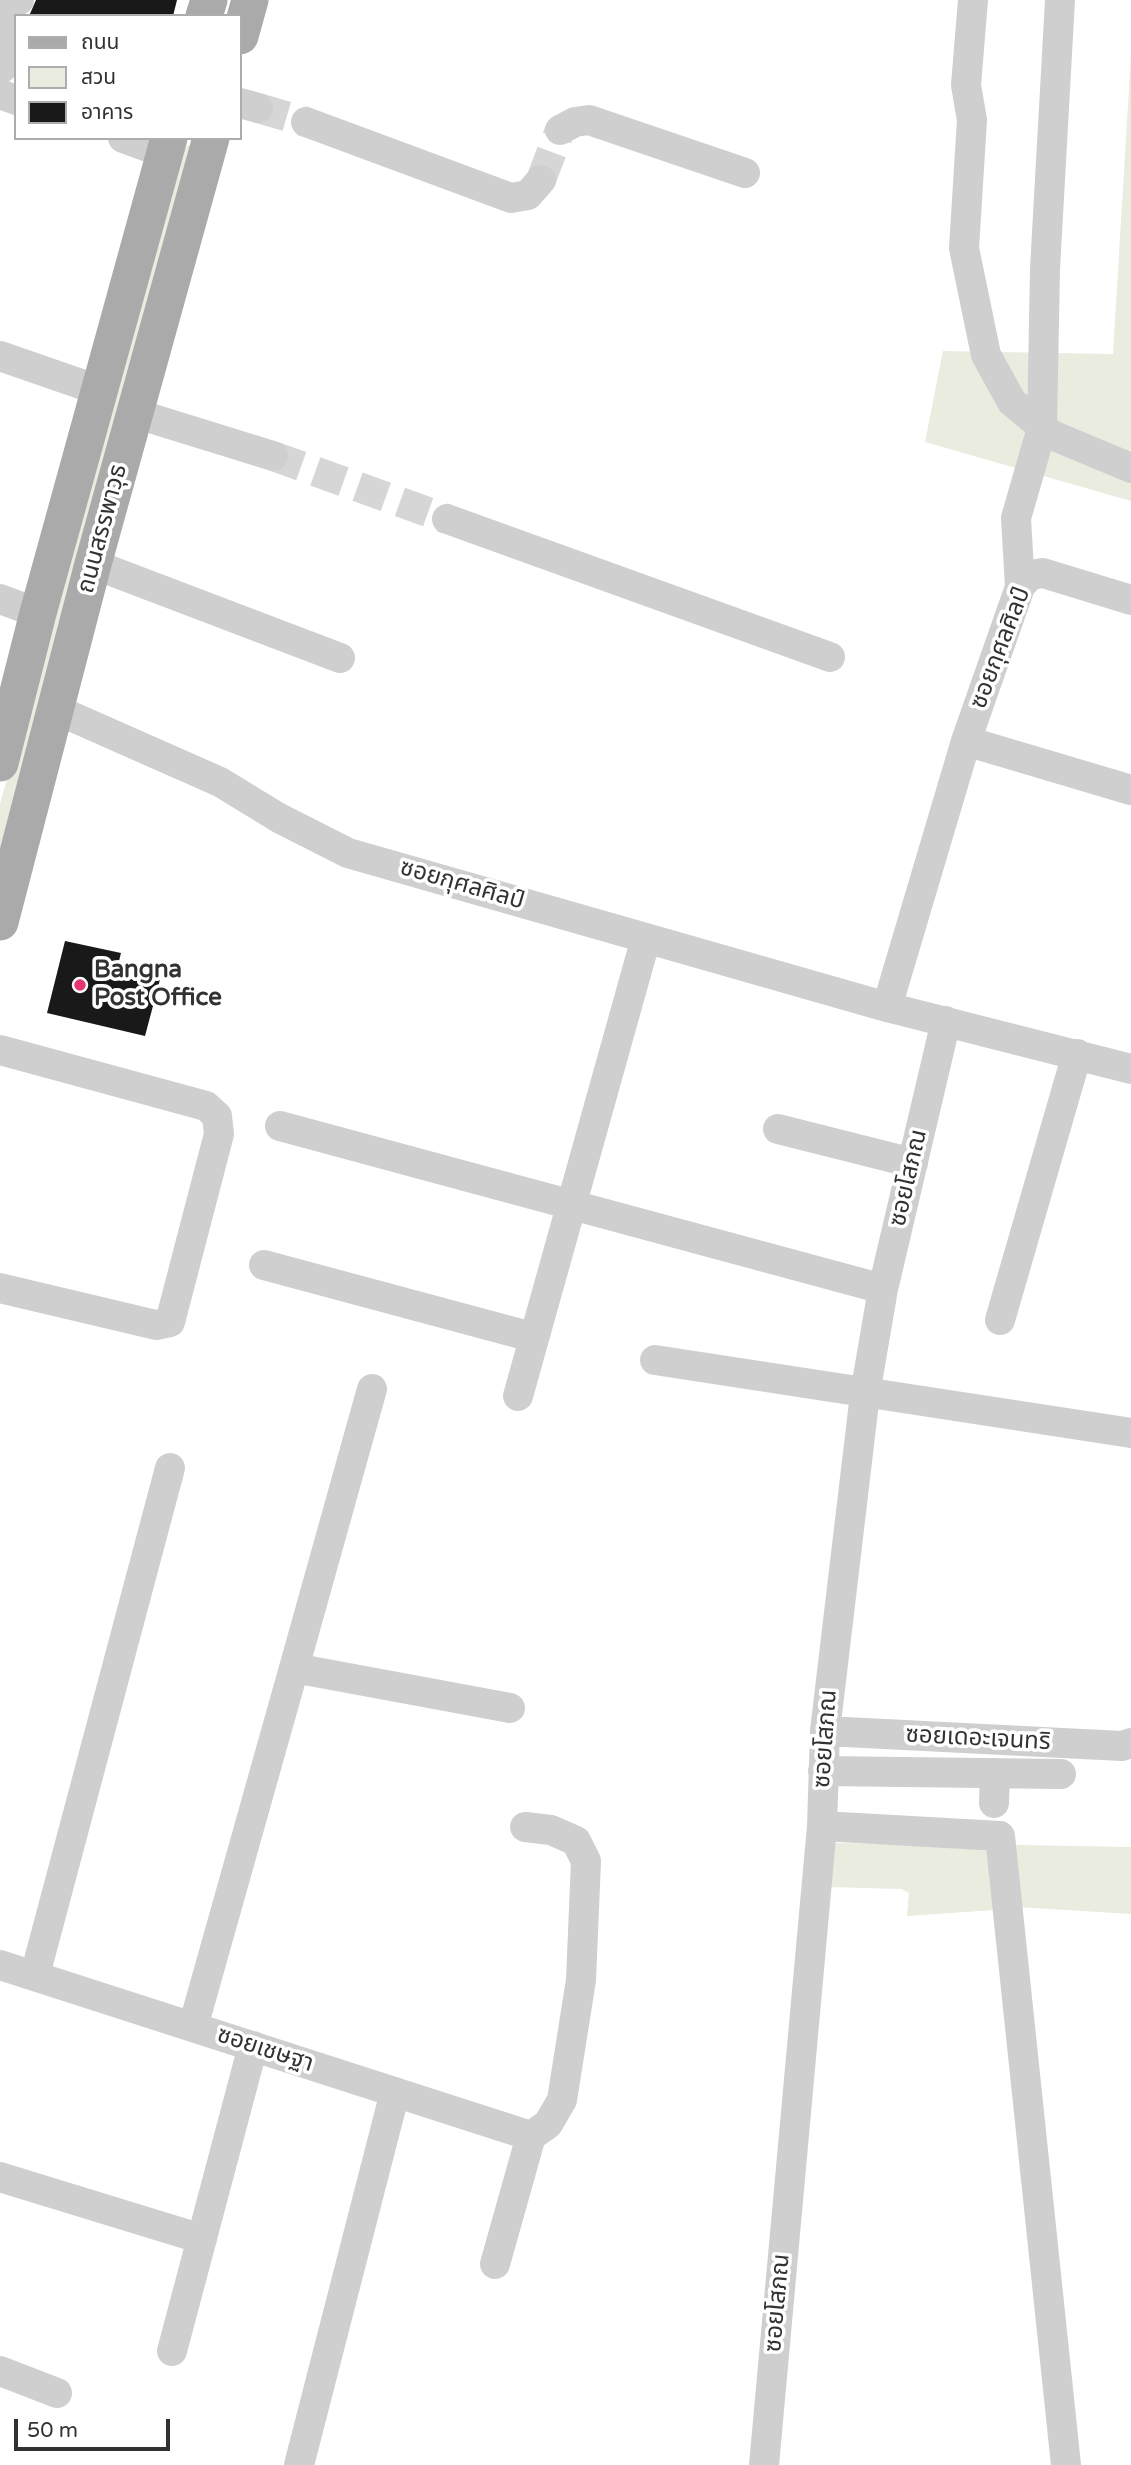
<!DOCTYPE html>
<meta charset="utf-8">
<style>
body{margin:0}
#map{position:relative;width:1131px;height:2465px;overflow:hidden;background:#fff;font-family:"Varela Round","Noto Sans Thai",sans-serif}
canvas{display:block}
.legend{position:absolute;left:14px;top:14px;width:228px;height:126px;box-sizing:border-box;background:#fff;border:2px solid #adadad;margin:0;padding:9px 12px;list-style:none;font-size:21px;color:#323232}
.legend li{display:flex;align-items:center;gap:14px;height:35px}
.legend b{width:35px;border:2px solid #adadad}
.scale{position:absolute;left:14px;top:2419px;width:156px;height:32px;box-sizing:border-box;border:4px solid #323232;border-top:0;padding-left:9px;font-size:21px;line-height:24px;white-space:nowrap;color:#323232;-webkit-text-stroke:5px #fff;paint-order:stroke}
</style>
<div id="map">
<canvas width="1131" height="2465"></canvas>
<ul class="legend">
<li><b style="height:9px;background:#aaa"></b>ถนน</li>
<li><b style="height:19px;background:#e9ecde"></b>สวน</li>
<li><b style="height:19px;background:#191919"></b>อาคาร</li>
</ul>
<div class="scale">50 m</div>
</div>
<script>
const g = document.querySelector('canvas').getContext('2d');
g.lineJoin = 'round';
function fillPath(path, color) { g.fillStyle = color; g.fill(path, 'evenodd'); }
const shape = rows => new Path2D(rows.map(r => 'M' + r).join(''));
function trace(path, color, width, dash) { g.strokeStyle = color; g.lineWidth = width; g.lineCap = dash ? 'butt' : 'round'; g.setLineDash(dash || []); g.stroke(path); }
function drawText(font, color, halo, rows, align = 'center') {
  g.font = font + ' "Varela Round","Noto Sans Thai",sans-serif'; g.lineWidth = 7; g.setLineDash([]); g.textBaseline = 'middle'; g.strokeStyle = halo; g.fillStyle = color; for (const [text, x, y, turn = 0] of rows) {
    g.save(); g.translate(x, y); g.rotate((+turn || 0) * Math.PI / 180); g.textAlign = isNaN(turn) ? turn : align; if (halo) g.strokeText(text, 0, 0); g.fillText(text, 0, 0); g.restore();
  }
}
fillPath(shape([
 [1131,55,1131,501,925,442,943,351,1113,354],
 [188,145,194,146,0,862,0,804,180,155],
 [830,1843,983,1845,990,1852,994,1910,907,1916,909,1893,901,1889,829,1887],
 [1016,1845,1131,1847,1131,1914,1017,1907]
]), '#e9ecde');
fillPath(shape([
 [36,0,177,0,173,16,29,16],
 [65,941,121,953,119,961,162,972,145,1036,47,1013]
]), '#191919');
trace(shape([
 [258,108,306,122],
 [541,180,560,130],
 [273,456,447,519]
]), '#d6d6d6', 30, [30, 15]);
trace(shape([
 [973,0,966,85,972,120,964,248,986,355,1012,402,1052,435,1131,468],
 [0,27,7,7,19,0],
 [2,68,16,27],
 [0,94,16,100],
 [240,103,258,108],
 [306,122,511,198,528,195,541,180],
 [560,130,575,122,589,120,745,173],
 [123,138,164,153],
 [0,356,101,391],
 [134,413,273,456],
 [447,519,830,657],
 [93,564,340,658],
 [1020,587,1016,518,1042,428,1045,269,1060,0],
 [0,599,38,613],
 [57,710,220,782,279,818,348,853,887,1007,1131,1069],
 [966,741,1131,790],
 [887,1007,966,741,1020,587,1030,575,1043,573,1131,600],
 [0,1050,206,1106,217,1116,219,1134,170,1322,156,1325,0,1288],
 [280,1126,883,1289],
 [778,1129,913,1163],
 [264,1265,532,1337],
 [1000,1320,1077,1054],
 [655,1360,1131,1433],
 [518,1396,646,938],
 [294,1668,372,1389],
 [825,1731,1122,1746,1131,1743],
 [823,1771,1061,1774],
 [994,1803,995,1773],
 [822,1826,1000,1836,1066,2465],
 [0,1965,531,2136],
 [35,1975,170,1468],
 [193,2027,294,1668,510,1708],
 [0,2177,202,2239],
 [495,2264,531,2136,548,2124,562,2100,581,1980,586,1861,576,1841,551,1830,525,1827],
 [172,2351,253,2046],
 [0,2371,57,2393],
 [299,2465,395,2092],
 [764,2465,822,1826,825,1731,865,1394,883,1289,946,1021]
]), '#cfcfcf', 30);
trace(shape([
 [204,16,209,0],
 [240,36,250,0],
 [0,763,38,613,169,138],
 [0,922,93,564,211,138]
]), '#aaa', 37);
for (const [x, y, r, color] of [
 [80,985,7,"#e73771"]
]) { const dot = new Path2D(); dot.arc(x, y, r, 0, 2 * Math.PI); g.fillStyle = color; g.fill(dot); trace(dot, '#fff', 2.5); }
drawText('24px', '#323232', '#fff', [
 ["ถนนสรรพาวุธ",103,529,-75],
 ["ซอยกุศลศิลป์",1001,648,-69],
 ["ซอยกุศลศิลป์",462,885,16],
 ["ซอยโสภณ",909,1178,-77],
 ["ซอยโสภณ",826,1739,-86],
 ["ซอยเดอะเจนทริ",978,1739,3],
 ["ซอยเชษฐา",265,2050,18],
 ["ซอยโสภณ",778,2303,-85]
]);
drawText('bold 24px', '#323232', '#fff', [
 ["Bangna",94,971],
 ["Post Office",94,999]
], 'left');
</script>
